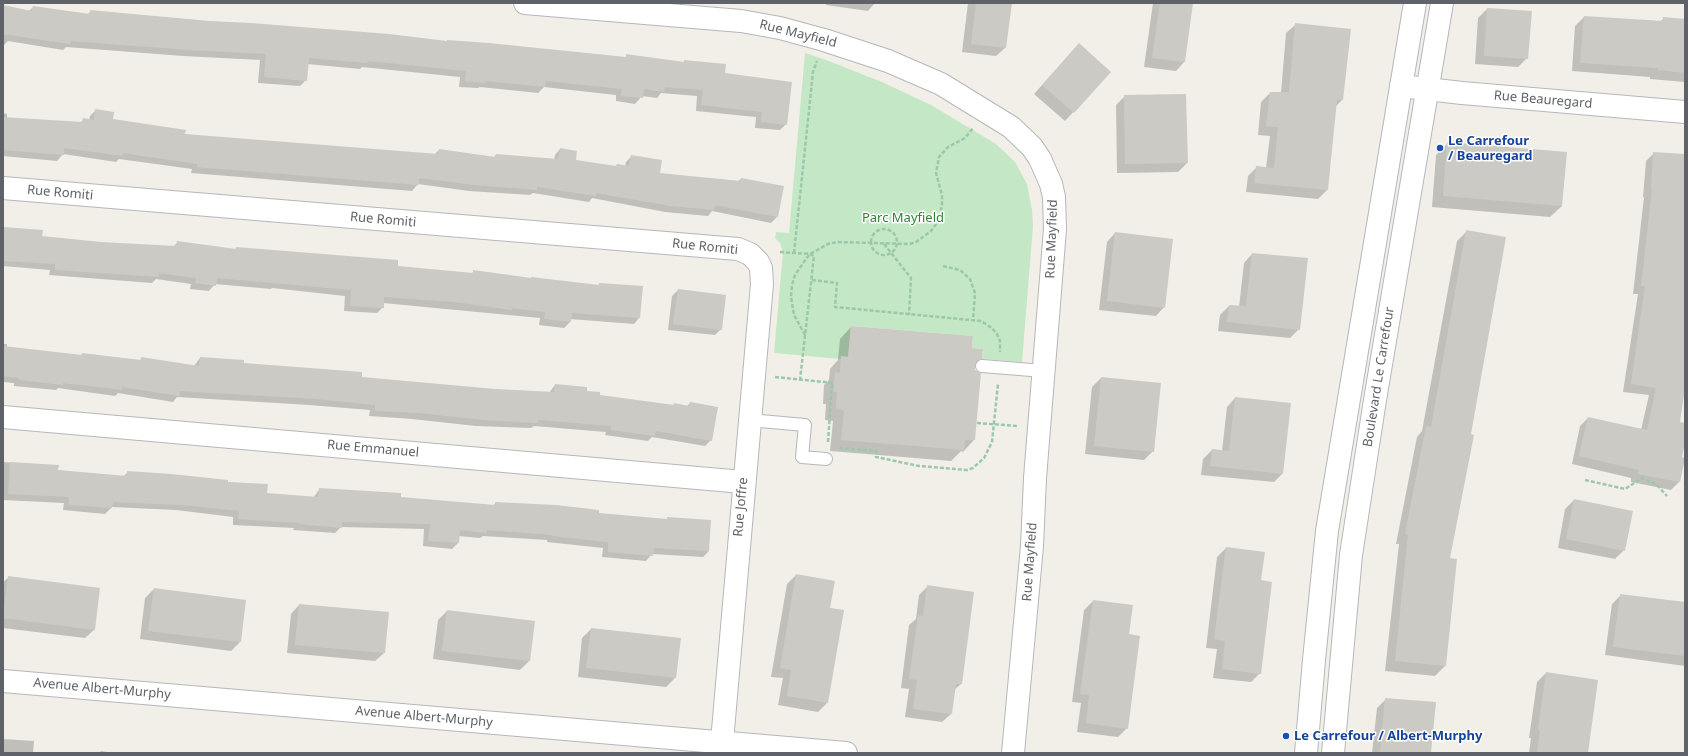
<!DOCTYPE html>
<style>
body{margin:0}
#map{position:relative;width:1688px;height:756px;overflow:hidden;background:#f1efe8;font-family:"Noto Sans",sans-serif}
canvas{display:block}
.frame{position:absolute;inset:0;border:4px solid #5f6268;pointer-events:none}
</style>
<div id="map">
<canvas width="1688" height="756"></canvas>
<div class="frame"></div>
</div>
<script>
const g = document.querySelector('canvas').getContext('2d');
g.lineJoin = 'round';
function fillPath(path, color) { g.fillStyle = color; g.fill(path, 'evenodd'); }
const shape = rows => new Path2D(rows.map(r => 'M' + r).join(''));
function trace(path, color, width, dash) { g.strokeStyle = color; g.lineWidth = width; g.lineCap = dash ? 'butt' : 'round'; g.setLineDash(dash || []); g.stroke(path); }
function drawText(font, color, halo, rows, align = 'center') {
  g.font = font + ' "Noto Sans",sans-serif'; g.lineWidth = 3; g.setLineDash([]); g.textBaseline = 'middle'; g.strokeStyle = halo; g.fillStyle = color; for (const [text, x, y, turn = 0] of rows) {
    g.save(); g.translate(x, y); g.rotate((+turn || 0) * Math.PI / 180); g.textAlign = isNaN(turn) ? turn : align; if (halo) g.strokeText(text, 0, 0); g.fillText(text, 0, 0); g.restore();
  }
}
fillPath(shape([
 [805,53,829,61,882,82,931,105,996,144,1015,162,1027,184,1032,210,1033,226,1022,362,982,359,983,349,972,348,973,336,851,326,848,357,841,356,841,359,774,353,783,252,780,243,775,238,776,232,789,233]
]), '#c4e8c5');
fillPath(shape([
 [827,3,875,3,868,11,826,5],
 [968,3,1011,3,1005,48,996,56,962,52],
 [1153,3,1192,3,1184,62,1176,71,1144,67],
 [3,6,29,11,33,7,87,15,91,11,446,42,447,41,624,58,627,56,683,63,685,61,724,74,786,124,780,130,755,128,756,117,696,111,697,96,661,93,657,98,642,96,635,104,616,101,616,95,544,87,538,93,480,87,478,88,459,87,460,77,362,67,360,69,307,64,306,80,300,86,258,83,260,60,183,56,66,47,63,50,8,41,4,45],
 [1487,9,1527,58,1518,67,1475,64,1478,18],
 [1584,17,1660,22,1664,18,1685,20,1685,82,1650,79,1650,77,1572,71,1575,26],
 [1295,25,1342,100,1336,106,1327,190,1318,199,1246,192,1248,176,1257,167,1266,168,1270,136,1258,135,1261,102,1270,93,1281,93,1286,33],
 [1079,44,1110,72,1065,121,1034,94],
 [1125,96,1187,163,1178,172,1117,173,1116,105],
 [96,110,112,120,184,135,434,155,439,150,494,157,496,155,554,160,555,155,560,149,574,161,615,167,625,167,626,162,632,156,659,174,738,181,741,179,777,217,771,223,712,211,708,216,665,212,592,198,589,202,533,193,530,195,469,191,418,184,412,191,191,173,192,169,119,159,116,162,63,154,57,161,3,156,3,113,7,114,7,118,80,123,83,120,89,120,90,116],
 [1448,143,1562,206,1550,217,1432,207,1436,155],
 [1654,153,1685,155,1685,382,1679,422,1685,424,1685,437,1681,458,1679,482,1671,490,1631,482,1631,478,1572,464,1580,426,1588,418,1641,430,1649,395,1623,392,1638,294,1633,294,1644,197,1643,197,1646,161],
 [3,228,41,237,101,243,173,247,177,243,234,250,236,248,397,267,471,274,474,271,530,279,598,286,599,284,639,318,634,324,570,319,570,322,564,328,539,325,540,318,383,303,383,307,377,313,344,311,345,296,272,288,271,289,215,284,209,291,190,289,191,284,156,279,152,283,49,275,50,270,3,266],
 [1467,231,1448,559,1445,666,1435,676,1385,671,1399,544,1396,544,1417,437,1422,431,1457,241],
 [1115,233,1164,307,1156,316,1099,310,1107,242],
 [1252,254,1299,329,1290,338,1218,331,1220,315,1229,306,1239,307,1244,263],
 [678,290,721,329,715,335,668,330,672,296],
 [851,327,971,349,981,358,973,366,974,440,963,452,961,451,951,461,830,451,833,421,825,420,826,404,823,404,824,385,829,380,830,369,838,360,840,339],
 [3,344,7,344,7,348,80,356,82,354,139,361,142,358,194,366,200,358,361,378,495,390,549,393,555,385,586,392,599,396,672,406,674,404,687,406,690,403,711,440,705,446,652,437,648,441,605,435,606,432,534,426,531,428,476,426,412,419,369,416,370,410,309,405,177,397,173,402,118,393,115,396,58,388,56,390,14,386,14,383,3,382],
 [1101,378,1153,451,1144,460,1085,454,1092,387],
 [1235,398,1282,474,1274,482,1201,475,1203,459,1212,450,1222,451,1227,407],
 [3,462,58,466,57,471,123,477,127,473,227,483,266,494,313,498,319,490,492,506,496,503,597,514,709,551,703,557,652,554,646,561,602,557,603,548,547,542,547,540,483,536,480,538,458,536,458,543,452,549,423,546,424,529,341,527,335,533,293,530,294,528,233,525,233,517,176,510,112,507,105,514,63,510,64,503,3,500],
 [1574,500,1624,550,1615,559,1558,548,1565,509],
 [1226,548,1260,581,1260,673,1251,682,1213,678,1217,649,1206,648,1217,557],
 [796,575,829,608,843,611,827,703,818,712,778,705,783,678,771,677,787,584],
 [9,577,94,630,85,638,3,628,3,582],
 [928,586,961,684,954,690,951,714,942,722,905,717,909,689,901,688,909,625,916,619,919,595],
 [154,589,240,642,231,651,140,639,145,598],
 [1621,595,1685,603,1685,666,1605,655,1612,604],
 [1093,601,1128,635,1127,728,1118,737,1077,732,1081,703,1072,702,1084,610],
 [299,605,384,653,375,661,287,653,291,614],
 [447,611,534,622,529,661,520,670,433,659,438,620],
 [591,629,675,678,666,687,578,677,582,638],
 [1546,673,1587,753,1529,753,1531,738,1529,738,1537,682],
 [1386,699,1430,753,1372,753,1377,708],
 [3,739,34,741,33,753,3,753],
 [101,751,114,753,99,753]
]), '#0003');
fillPath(shape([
 [976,3,1012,3,1006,48,971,44],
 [1160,3,1193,3,1185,62,1152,58],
 [3,5,32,11,33,6,90,14,90,10,209,21,251,23,389,34,447,41,447,40,489,43,626,57,626,54,684,62,684,60,726,64,725,73,792,82,787,125,761,122,762,112,701,105,703,90,665,87,664,92,644,89,643,98,621,96,622,89,546,81,545,87,486,81,485,83,465,81,466,71,368,61,367,63,309,58,307,81,264,77,266,54,190,50,71,41,70,44,3,34],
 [1487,8,1532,11,1528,59,1484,56],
 [1584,16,1663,21,1663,17,1685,19,1685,73,1658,70,1658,68,1580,63],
 [1295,23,1351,29,1343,100,1337,100,1328,190,1254,183,1256,166,1274,168,1278,127,1266,126,1270,92,1289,92],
 [1079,43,1111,72,1074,113,1042,85],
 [1186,94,1188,163,1125,164,1124,95],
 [95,109,114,112,113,119,186,130,185,134,438,154,439,149,495,157,496,154,558,159,560,148,577,151,576,160,616,166,617,164,629,166,631,155,662,160,660,173,740,181,741,178,784,186,778,217,715,205,714,210,671,206,596,193,596,196,537,187,537,190,475,185,419,178,419,185,197,167,197,164,123,153,123,156,64,148,64,155,3,150,3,117,82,122,83,118,94,120],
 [1447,142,1567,152,1562,206,1443,196],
 [1653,152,1685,154,1685,388,1680,422,1685,423,1685,442,1682,457,1685,458,1680,482,1638,474,1639,470,1579,456,1588,417,1647,430,1656,388,1631,384,1645,286,1641,286,1652,189,1651,189],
 [3,227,43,230,42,236,101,242,176,246,177,241,236,249,236,247,398,260,398,266,473,273,473,270,531,278,531,277,599,285,599,283,643,286,640,318,572,313,571,322,544,319,545,312,512,308,512,310,454,302,384,297,384,308,350,306,351,290,217,278,216,286,195,283,196,278,159,273,159,277,55,270,55,264,3,261],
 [1466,230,1506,237,1471,434,1474,435,1450,558,1457,559,1446,666,1395,661,1408,535,1405,534,1426,426,1431,427],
 [1115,232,1173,239,1165,308,1107,301],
 [1252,253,1308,258,1300,330,1227,322,1229,305,1246,306],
 [678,289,726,295,722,330,673,324],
 [851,326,973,336,972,348,983,349,982,359,976,361,975,366,975,370,981,373,975,440,965,440,964,450,841,440,844,410,836,409,837,392,834,392,834,383,835,372,840,373,841,356,848,357],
 [3,346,82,355,82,353,141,360,141,357,199,366,200,357,244,360,244,363,362,372,362,377,495,389,554,392,555,384,587,387,587,391,600,392,600,395,674,405,674,403,689,406,690,402,718,407,712,441,656,431,655,436,611,430,611,426,538,420,538,423,483,420,419,413,375,411,375,405,316,399,180,391,180,396,122,387,122,390,63,383,63,385,19,380,19,378,3,376],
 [1101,377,1161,383,1154,452,1094,446],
 [1235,397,1291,403,1283,474,1210,466,1212,449,1229,451],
 [10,462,59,465,58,470,127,476,127,471,171,474,228,480,228,482,268,484,267,493,318,497,319,488,401,493,401,497,495,505,495,502,556,505,599,510,599,513,667,519,667,517,711,520,709,551,654,548,653,556,608,552,608,542,552,536,552,535,487,530,487,533,460,530,459,543,428,541,430,524,342,522,342,528,299,524,299,523,238,519,239,511,183,505,113,502,112,508,69,505,69,497,8,494],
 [1574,499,1633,511,1625,551,1566,539],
 [1226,547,1265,552,1261,580,1272,582,1261,674,1222,669,1225,641,1214,639],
 [796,574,835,581,830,608,844,610,828,703,787,696,791,670,780,668],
 [8,576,100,588,95,630,3,618],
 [927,585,974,592,962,684,956,684,952,714,913,709,917,680,909,679,918,615,923,616],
 [154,588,246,600,241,642,148,631],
 [1620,594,1685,602,1685,656,1613,647],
 [1093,600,1133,605,1129,634,1140,636,1128,729,1086,723,1089,695,1080,694],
 [299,604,389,612,385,653,295,645],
 [447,610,535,621,530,661,442,651],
 [591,628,681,638,676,678,586,668],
 [1546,672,1598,680,1588,753,1537,753,1540,730,1538,729],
 [1385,698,1436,702,1431,753,1380,753]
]), '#cccac4');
const service = shape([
 [982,366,1044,371],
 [749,420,805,425,802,457,826,459]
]);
const minor = shape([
 [525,3,741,21,780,28,824,40,888,61,941,84,1011,127,1032,147,1040,159,1051,184,1054,197,1055,229,1035,478,1032,546,1013,753],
 [1401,86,1462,93,1685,112],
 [3,188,738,249,750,254,758,262,761,268,762,284,721,753],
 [3,417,743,482],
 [3,681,846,753]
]);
const tertiary = shape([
 [1306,753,1314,660,1327,531,1415,3],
 [1333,753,1351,555,1375,400,1442,3]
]);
trace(service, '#b5b7bc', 14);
trace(minor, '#b5b7bc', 24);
trace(tertiary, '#b5b7bc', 24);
trace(shape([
 '871 242a13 13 0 1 1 26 0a13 13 0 1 1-26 0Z',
 [884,244,911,278,909,315],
 [780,252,810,254,814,256,800,380],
 [794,253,813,72,817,61],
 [943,266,960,270,970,279,975,293,973,320],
 [812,280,837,283,835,307,981,321,992,328,997,334,1000,341,1000,352],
 [805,335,794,315,791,297,792,285,795,275,806,259,810,254,828,244,837,242,910,244,916,242,931,231,940,219,942,204,942,195,936,173,939,157,948,147,965,138,973,128],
 [775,377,834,383],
 [977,423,1018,426],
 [828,442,832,383],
 [839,448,876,451,876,457,919,466,967,470,973,468,984,458,992,442,998,384],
 [1585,480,1625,489,1642,478,1657,485,1667,496]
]), '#9bc8aa', 2.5, [4, 2]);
trace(service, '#fff', 12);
trace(minor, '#fff', 22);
trace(tertiary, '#fff', 22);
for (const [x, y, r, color] of [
 [1440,148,4,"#1a4fb4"],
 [1286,736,4,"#1a4fb4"]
]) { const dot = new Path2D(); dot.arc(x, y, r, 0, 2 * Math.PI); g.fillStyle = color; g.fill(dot); trace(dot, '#fff', 1.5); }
drawText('13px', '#5f6268', '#fff', [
 ["Rue Mayfield",798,34,14],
 ["Rue Beauregard",1543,100,5],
 ["Rue Romiti",60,193,5],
 ["Rue Romiti",383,220,5],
 ["Rue Mayfield",1052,239,-88],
 ["Rue Romiti",705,247,6],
 ["Boulevard Le Carrefour",1379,377,-81],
 ["Rue Emmanuel",373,449,5],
 ["Rue Joffre",741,507,-85],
 ["Rue Mayfield",1030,562,-86],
 ["Avenue Albert-Murphy",102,689,5],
 ["Avenue Albert-Murphy",424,717,5]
]);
drawText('bold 13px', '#164399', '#fff', [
 ["Le Carrefour",1448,141],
 ["/ Beauregard",1448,156],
 ["Le Carrefour / Albert-Murphy",1294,736]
], 'left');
drawText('13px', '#338239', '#fff', [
 ["Parc Mayfield",903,218]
]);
</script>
